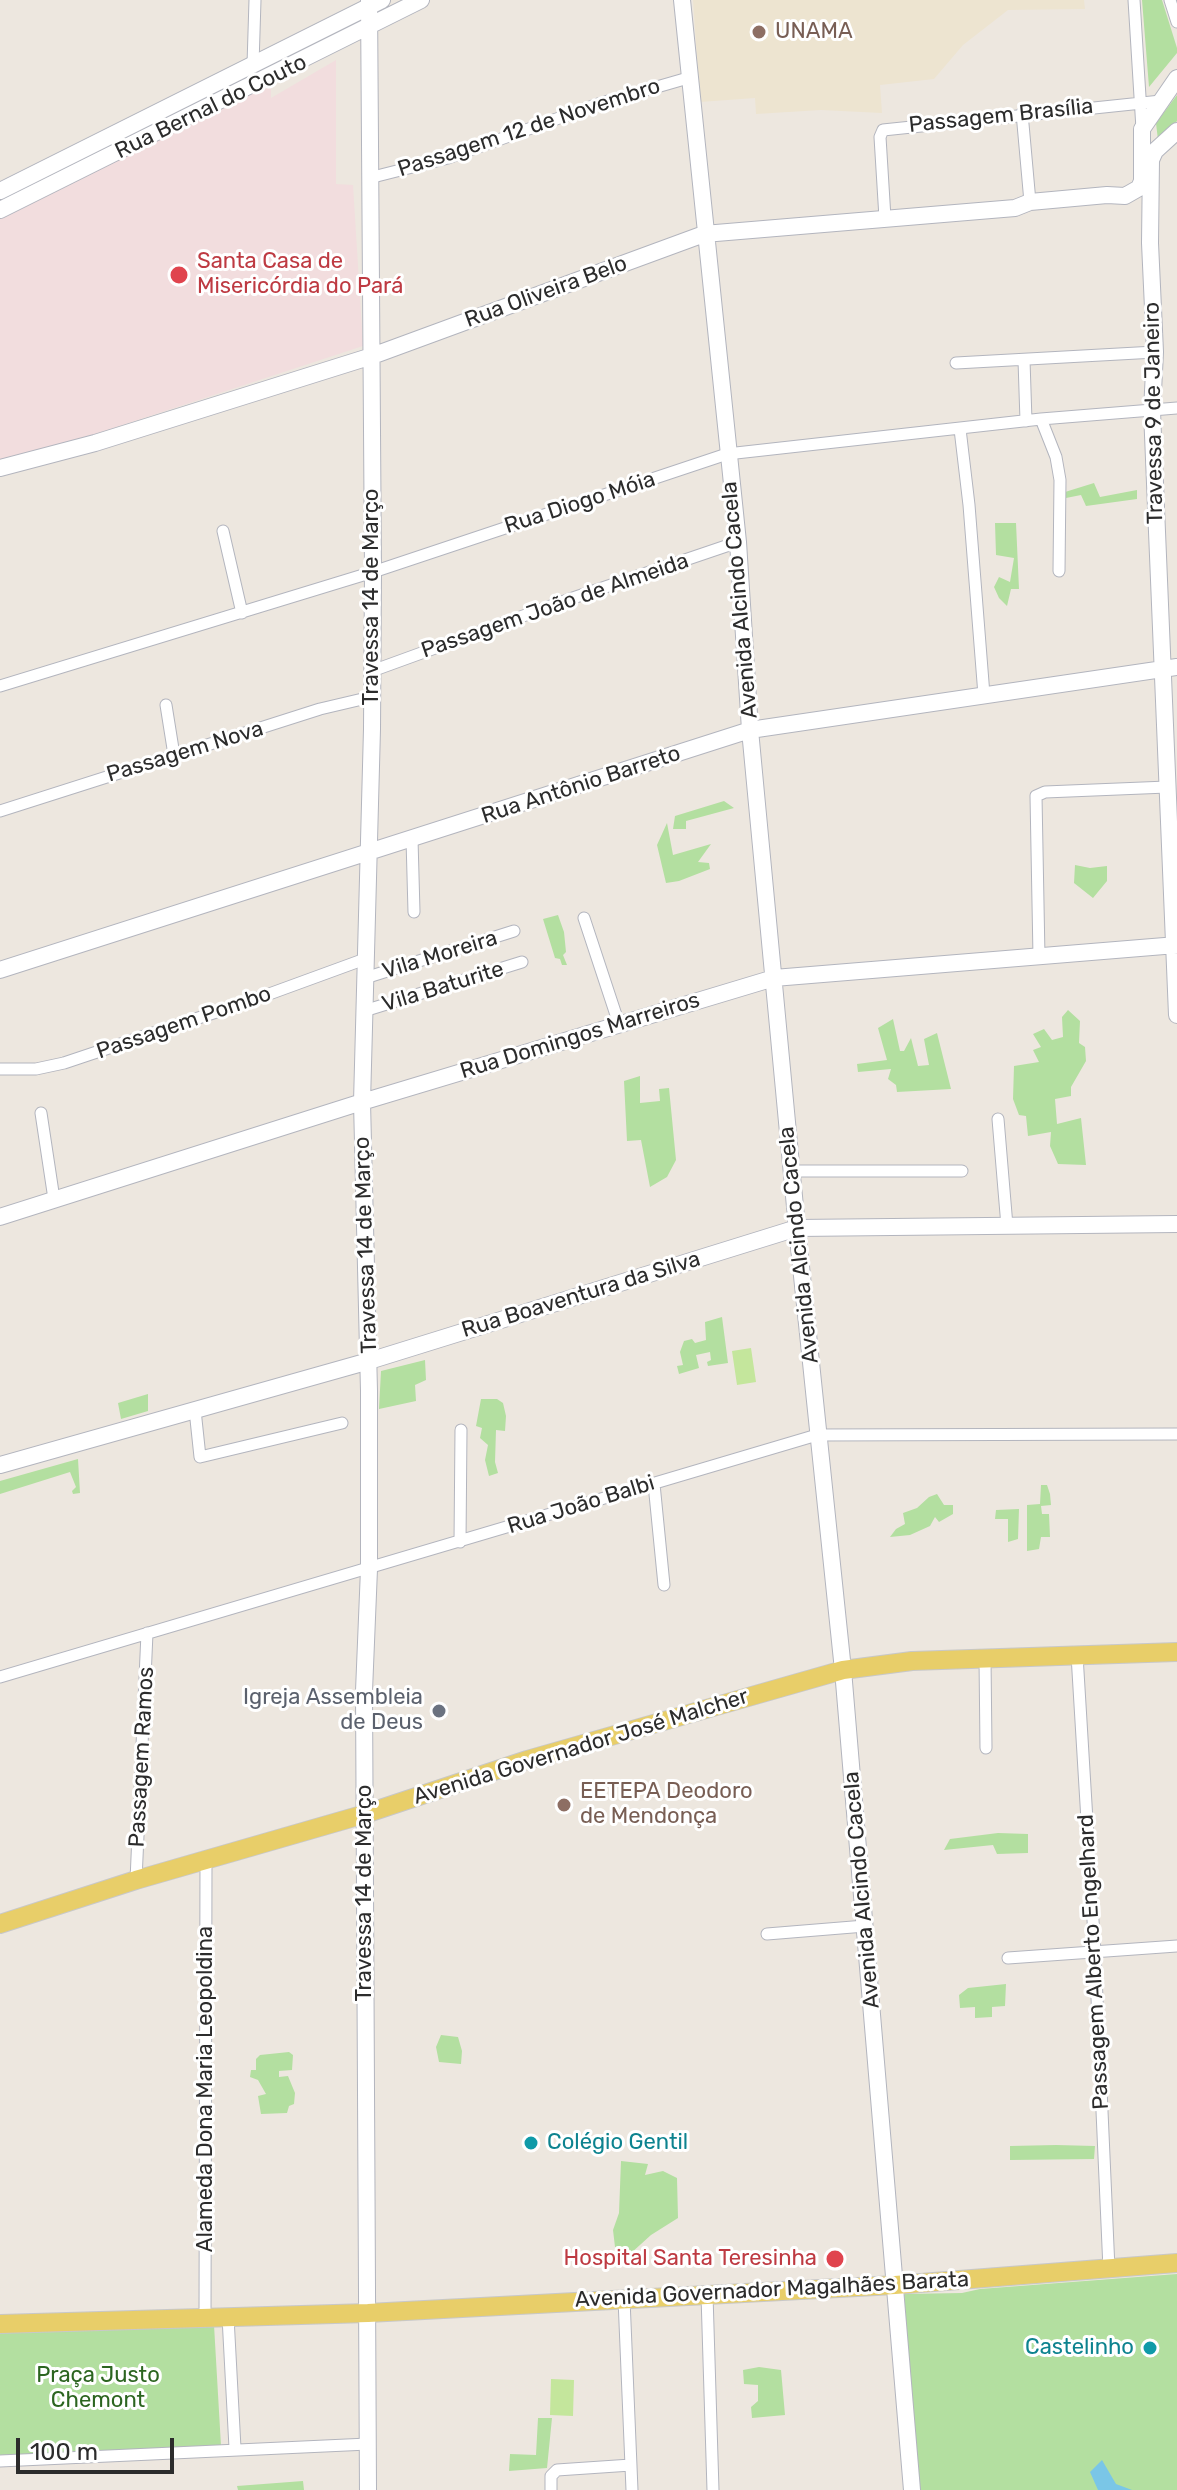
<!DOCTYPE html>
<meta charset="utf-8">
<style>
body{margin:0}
#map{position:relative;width:1177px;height:2490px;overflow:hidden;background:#ede7df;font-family:Rubik,sans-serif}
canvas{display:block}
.scale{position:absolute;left:16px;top:2438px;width:158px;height:36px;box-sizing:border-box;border:4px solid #2c2c2c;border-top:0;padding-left:10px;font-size:24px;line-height:28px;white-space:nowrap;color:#2c2c2c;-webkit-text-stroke:6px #fff;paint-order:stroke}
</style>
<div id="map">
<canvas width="1177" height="2490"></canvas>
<div class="scale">100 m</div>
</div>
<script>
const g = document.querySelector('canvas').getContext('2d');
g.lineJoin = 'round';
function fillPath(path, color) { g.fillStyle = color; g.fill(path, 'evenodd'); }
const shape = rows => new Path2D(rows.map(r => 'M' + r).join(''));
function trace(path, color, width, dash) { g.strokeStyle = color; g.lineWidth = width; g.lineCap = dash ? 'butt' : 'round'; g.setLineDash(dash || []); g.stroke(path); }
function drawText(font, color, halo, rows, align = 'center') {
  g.font = font + ' Rubik,sans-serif'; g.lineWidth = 6; g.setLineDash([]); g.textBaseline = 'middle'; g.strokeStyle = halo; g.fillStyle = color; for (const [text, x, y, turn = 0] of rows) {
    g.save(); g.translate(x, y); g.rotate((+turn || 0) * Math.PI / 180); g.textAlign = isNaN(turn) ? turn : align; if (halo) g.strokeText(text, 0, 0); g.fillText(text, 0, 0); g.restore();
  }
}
fillPath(shape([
 [693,0,1084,0,1085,9,1008,10,963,45,934,79,880,85,882,113,821,110,756,114,755,98,700,102]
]), '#ede4d0');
fillPath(shape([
 [336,60,336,184,353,185,363,346,86,437,0,462,0,205,271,76,271,98]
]), '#f2ddde');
fillPath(shape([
 [1142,0,1162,0,1177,48,1177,53,1149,87],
 [1177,95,1177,121,1158,140,1156,123],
 [1094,483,1100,497,1137,490,1137,499,1086,506,1081,495,1066,498,1065,492],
 [995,523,1016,523,1019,589,1011,589,1007,606,999,598,994,587,999,577,1010,582,1014,558,996,555],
 [724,801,734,808,686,821,686,829,673,829,675,816],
 [667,823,673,855,711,844,698,862,709,863,710,869,679,881,666,883,657,845],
 [1075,865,1090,868,1107,866,1107,881,1093,898,1074,883],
 [558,915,564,932,566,952,563,955,567,965,562,965,560,959,555,958,543,919],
 [1068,1010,1080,1021,1079,1043,1085,1047,1086,1061,1071,1087,1071,1096,1055,1099,1057,1124,1081,1118,1086,1165,1058,1164,1050,1146,1051,1132,1028,1136,1026,1116,1019,1115,1013,1099,1014,1066,1039,1062,1033,1050,1041,1047,1033,1034,1044,1029,1052,1040,1063,1037,1062,1017],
 [893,1019,900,1051,904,1051,911,1038,918,1066,929,1065,924,1039,937,1033,951,1089,897,1092,896,1085,888,1079,891,1069,858,1072,857,1064,887,1060,878,1028],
 [640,1076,640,1103,660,1101,659,1089,669,1088,676,1160,667,1177,650,1187,641,1140,627,1141,624,1081],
 [722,1317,728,1363,708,1366,707,1362,711,1360,710,1352,696,1355,699,1368,679,1374,677,1366,683,1365,680,1352,684,1341,692,1339,695,1343,706,1340,705,1322],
 [425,1360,426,1380,415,1385,416,1401,379,1409,381,1371],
 [148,1394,148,1411,121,1419,118,1403],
 [481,1399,497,1399,503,1403,506,1416,505,1431,496,1430,495,1462,498,1473,489,1476,485,1460,488,1445,480,1438,482,1428,476,1426],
 [78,1459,80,1493,73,1494,72,1491,76,1487,70,1472,0,1494,0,1481],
 [1041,1485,1047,1485,1050,1494,1051,1505,1041,1506,1042,1514,1049,1514,1050,1537,1041,1537,1039,1549,1027,1551,1027,1505,1040,1504],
 [937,1494,944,1505,953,1505,953,1514,939,1522,935,1517,930,1526,910,1535,890,1537,896,1529,905,1524,903,1513,917,1508,929,1497],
 [1019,1509,1018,1539,1008,1542,1008,1519,995,1519,996,1510],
 [998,1833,1028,1834,1028,1853,997,1854,993,1845,944,1850,950,1839],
 [1006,1984,1005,2006,992,2007,992,2017,975,2018,975,2007,960,2008,959,1995,968,1988],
 [441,2035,458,2037,462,2051,461,2064,439,2062,436,2047],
 [289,2052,293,2055,292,2070,279,2071,279,2077,288,2076,295,2093,294,2104,289,2106,287,2113,261,2114,258,2096,266,2094,258,2080,250,2077,251,2070,256,2070,256,2059,260,2055],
 [1010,2146,1056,2145,1095,2146,1094,2159,1010,2160],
 [621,2161,648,2164,645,2175,663,2171,677,2178,678,2218,651,2235,630,2254,615,2247,613,2230,619,2213],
 [1177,2274,1177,2490,919,2490,904,2294,962,2293,980,2289],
 [214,2325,221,2446,0,2456,0,2330],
 [759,2367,781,2370,785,2415,752,2418,751,2407,758,2401,758,2385,744,2384,743,2370],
 [538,2418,552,2418,547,2468,509,2471,510,2454,536,2455],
 [303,2481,304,2490,238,2490,237,2486]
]), '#b3dfa0');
fillPath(shape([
 [751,1348,756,1382,737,1385,732,1351],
 [551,2379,574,2380,573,2416,550,2415]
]), '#c4e69c');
fillPath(shape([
 [1102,2460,1116,2484,1132,2490,1098,2490,1090,2472]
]), '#7ac6e7');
const street = shape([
 [1134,0,1142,129],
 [1170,0,1177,22],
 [253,65,255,0],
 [1022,113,1030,202],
 [369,178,448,158,598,104,688,78],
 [885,218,880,137,883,130,1161,101],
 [1024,360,1026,421],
 [956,363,1155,352],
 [1041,419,1056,457,1060,480,1059,571],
 [960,429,969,505,984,695],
 [223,531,242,613],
 [372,671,567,600,738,542],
 [0,686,373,572,727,454,1041,419,1177,408],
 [166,705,174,755],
 [0,811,320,709,371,697],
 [412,839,414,912],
 [584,918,619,1024],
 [1039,957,1036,796,1045,792,1167,787],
 [365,978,514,931],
 [364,1011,522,962],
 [0,1069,36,1069,64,1063,261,997,365,959],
 [41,1113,54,1199],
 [998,1119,1007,1226],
 [791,1171,962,1171],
 [195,1410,200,1457,342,1423],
 [654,1484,664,1585],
 [460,1542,461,1430],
 [1077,1655,1095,1953,1109,2269],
 [985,1659,986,1748],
 [0,1677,817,1435,1177,1434],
 [136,1880,147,1633],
 [767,1934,865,1926],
 [1008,1958,1177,1946],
 [707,2295,713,2490],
 [624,2299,632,2490],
 [228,2317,235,2448],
 [205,2318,206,1860],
 [0,2461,368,2444],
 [551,2490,551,2476,557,2470,631,2465]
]);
const secondary = shape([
 [682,0,738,542,750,730,797,1228,843,1670,912,2490],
 [1177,131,1155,151,1151,160,1150,243,1155,352,1152,411,1177,1015],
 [0,191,382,0],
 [0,210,421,0],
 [0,468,95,443,372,356,704,234,1015,208,1030,202,1107,195,1125,196,1139,188,1142,181,1142,129,1177,78],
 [0,970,750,730,1177,667],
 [0,1217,362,1102,774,978,1177,945],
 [0,1465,369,1361,797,1228,1177,1224],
 [368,2490,364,1691,369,1569,369,1391,362,1102,372,729,373,572,369,0]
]);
const primary = shape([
 [0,1924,136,1880,365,1814,527,1760,843,1670,912,1661,1177,1652],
 [0,2324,368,2313,895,2285,1177,2263]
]);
trace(street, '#b3b5be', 13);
trace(secondary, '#b3b5be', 18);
trace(primary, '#c8c8c8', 20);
trace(street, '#fff', 11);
trace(secondary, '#fff', 16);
trace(primary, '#e8ce69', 18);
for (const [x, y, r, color] of [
 [759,32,8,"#8d6e63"],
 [179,275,10,"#e0444e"],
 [439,1711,8,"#6b7280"],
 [564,1805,8,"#8d6e63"],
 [531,2143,8,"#0f9aa8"],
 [835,2259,10,"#e0444e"],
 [1150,2348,8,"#0f9aa8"]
]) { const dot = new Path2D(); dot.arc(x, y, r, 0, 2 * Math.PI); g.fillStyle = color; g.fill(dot); trace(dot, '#fff', 3); }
drawText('22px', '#785e54', '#fff', [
 ["UNAMA",775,32],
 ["EETEPA Deodoro",580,1792],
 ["de Mendonça",580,1817]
], 'left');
drawText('22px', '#2c2c2c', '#fff', [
 ["Rua Bernal do Couto",211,107,-26],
 ["Passagem Brasília",1001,116,-6],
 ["Passagem 12 de Novembro",529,128,-18],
 ["Rua Oliveira Belo",546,292,-20],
 ["Travessa 9 de Janeiro",1154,413,-91],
 ["Rua Diogo Móia",580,503,-18],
 ["Travessa 14 de Março",372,597,-90],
 ["Avenida Alcindo Cacela",740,600,-95],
 ["Passagem João de Almeida",555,606,-19],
 ["Passagem Nova",185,752,-17],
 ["Rua Antônio Barreto",581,785,-18],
 ["Vila Moreira",440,955,-17],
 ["Vila Baturite",443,987,-17],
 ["Passagem Pombo",184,1023,-19],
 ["Rua Domingos Marreiros",580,1036,-17],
 ["Travessa 14 de Março",366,1245,-92],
 ["Avenida Alcindo Cacela",799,1245,-96],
 ["Rua Boaventura da Silva",581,1295,-17],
 ["Rua João Balbi",581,1505,-17],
 ["Avenida Governador José Malcher",581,1747,-17],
 ["Passagem Ramos",142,1757,-87],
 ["Avenida Alcindo Cacela",862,1890,-95],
 ["Travessa 14 de Março",365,1893,-90],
 ["Passagem Alberto Engelhard",1094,1962,-93],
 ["Alameda Dona Maria Leopoldina",206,2089,-90],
 ["Avenida Governador Magalhães Barata",772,2290,-3]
]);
drawText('22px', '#be3a42', '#fff', [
 ["Santa Casa de",197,262],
 ["Misericórdia do Pará",197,287],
 ["Hospital Santa Teresinha",817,2259,"right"]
], 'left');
drawText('22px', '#5b616d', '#fff', [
 ["Igreja Assembleia",423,1698],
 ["de Deus",423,1723]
], 'right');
drawText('22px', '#0d838f', '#fff', [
 ["Colégio Gentil",547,2143],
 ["Castelinho",1134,2348,"right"]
], 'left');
drawText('22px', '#2c6520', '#fff', [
 ["Praça Justo",98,2376],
 ["Chemont",98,2401]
]);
</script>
